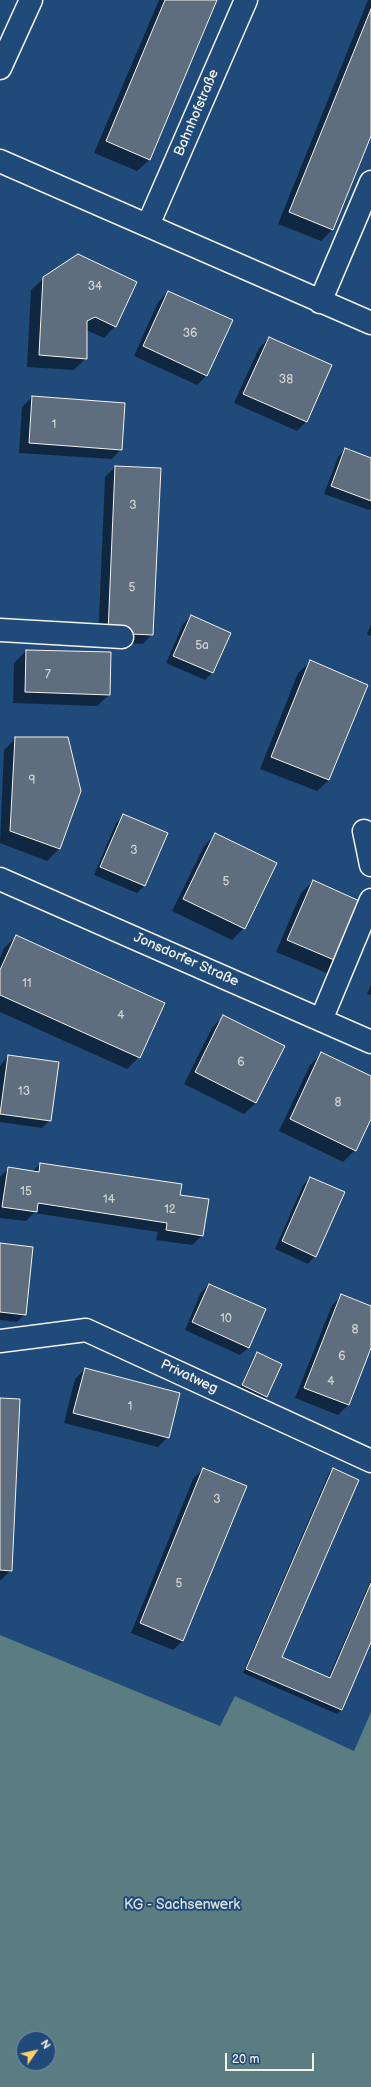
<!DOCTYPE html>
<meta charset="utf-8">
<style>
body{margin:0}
#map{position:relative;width:371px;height:2087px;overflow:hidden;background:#1f4a7a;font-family:"Balsamiq Sans",sans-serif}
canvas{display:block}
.north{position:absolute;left:16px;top:2031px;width:40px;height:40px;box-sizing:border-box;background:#1f4a7a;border:1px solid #748da6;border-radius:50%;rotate:56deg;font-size:11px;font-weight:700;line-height:16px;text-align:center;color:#f4f1e8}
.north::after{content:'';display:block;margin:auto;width:14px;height:18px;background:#ffd166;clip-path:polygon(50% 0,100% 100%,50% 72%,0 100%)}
.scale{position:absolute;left:225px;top:2053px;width:89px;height:18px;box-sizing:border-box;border:2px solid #f4f1e8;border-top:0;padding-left:5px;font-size:12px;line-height:14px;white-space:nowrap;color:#f4f1e8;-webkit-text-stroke:3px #1f4a7a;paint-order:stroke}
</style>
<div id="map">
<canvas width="371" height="2087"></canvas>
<div class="north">N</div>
<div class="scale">20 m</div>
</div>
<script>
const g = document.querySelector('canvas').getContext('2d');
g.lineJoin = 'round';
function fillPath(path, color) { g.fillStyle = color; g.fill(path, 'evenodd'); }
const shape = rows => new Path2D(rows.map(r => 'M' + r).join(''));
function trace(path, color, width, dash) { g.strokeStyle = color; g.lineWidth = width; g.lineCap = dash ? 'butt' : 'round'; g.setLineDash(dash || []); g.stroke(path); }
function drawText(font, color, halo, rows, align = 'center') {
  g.font = font + ' "Balsamiq Sans",sans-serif'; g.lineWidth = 4; g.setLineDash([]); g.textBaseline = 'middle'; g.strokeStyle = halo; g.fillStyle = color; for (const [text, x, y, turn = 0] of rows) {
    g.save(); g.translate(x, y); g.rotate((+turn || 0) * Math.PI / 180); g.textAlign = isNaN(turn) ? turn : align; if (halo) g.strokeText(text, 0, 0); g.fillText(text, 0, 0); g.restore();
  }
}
fillPath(shape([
 [0,1635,220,1726,235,1696,354,1751,371,1712,371,2087,0,2087],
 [24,2039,48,2039,48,2063,24,2063]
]), '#5a7d82');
fillPath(shape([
 [159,0,216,0,149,160,137,171,94,153],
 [368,0,371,0,371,134,333,229,321,241,278,224],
 [44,278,115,326,104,338,86,330,86,358,74,370,27,367,31,290],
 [168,292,207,375,197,385,134,356,158,302],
 [269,338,306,422,297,431,234,403,259,348],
 [32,397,121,449,112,459,19,453,22,407],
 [345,449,371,459,371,509,369,510,324,494,338,457],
 [115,467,152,634,143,644,98,642,105,477],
 [191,616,230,634,212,673,205,680,166,663,183,624],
 [371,624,371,636,367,634],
 [26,651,109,695,97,706,13,703,14,663],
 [310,662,329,780,317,791,260,769,298,673],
 [16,738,80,791,59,849,47,861,0,843,4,750],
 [124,816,144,886,137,893,94,875,116,823],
 [216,834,244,928,232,940,172,911,204,846],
 [313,881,339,962,327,973,276,952,301,893],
 [16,937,139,1057,127,1069,0,1012,0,958,4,948],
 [371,985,371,995,367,994],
 [223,1016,256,1103,244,1114,184,1084,212,1028],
 [322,1053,371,1077,371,1117,355,1150,343,1162,279,1131,310,1065],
 [8,1056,50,1120,42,1128,0,1122,0,1066],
 [40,1164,179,1195,202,1236,192,1245,156,1240,158,1232,34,1213,26,1221,0,1218,0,1177,8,1169,32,1172],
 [310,1178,315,1256,308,1264,275,1249,303,1185],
 [0,1244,25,1314,17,1322,0,1320],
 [209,1285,265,1310,248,1348,240,1355,185,1330,201,1292],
 [342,1296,371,1307,371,1345,348,1405,338,1415,295,1398,332,1305],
 [257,1354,281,1365,266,1397,262,1401,239,1390,253,1358],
 [85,1369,168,1437,158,1447,64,1423,75,1379],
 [0,1399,11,1570,1,1580,0,1580],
 [203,1469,183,1641,173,1650,131,1633,193,1479],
 [333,1469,281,1658,328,1678,371,1580,371,1640,341,1710,337,1714,243,1673,329,1473]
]), '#0007');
const building = shape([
 [165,0,217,0,150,160,106,141,165,0],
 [371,9,371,136,333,230,289,212,371,9],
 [78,254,137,282,116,327,95,317,87,321,87,359,39,355,43,277,78,254],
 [168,291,233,320,207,376,143,346,168,291],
 [269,337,332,365,307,422,243,394,269,337],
 [32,396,125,403,122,450,29,443,32,396],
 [345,448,371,458,371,501,331,486,345,448],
 [115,466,161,468,153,635,108,633,115,466],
 [191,615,231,633,213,673,173,656,191,615],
 [26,650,111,652,110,695,25,692,26,650],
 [310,660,368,685,329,780,271,757,310,660],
 [15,737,68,737,81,791,60,849,10,831,15,737],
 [123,814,168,833,145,886,100,867,123,814],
 [215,833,277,863,245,929,183,899,215,833],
 [313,880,364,903,339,962,287,940,313,880],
 [16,935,165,1003,140,1058,0,995,0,970,16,935],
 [223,1015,285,1046,256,1103,195,1072,223,1015],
 [321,1052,371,1076,371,1119,356,1151,290,1119,321,1052],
 [8,1055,59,1062,51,1121,0,1114,8,1055],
 [40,1163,182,1184,180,1195,209,1199,203,1236,166,1230,167,1223,38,1203,37,1212,2,1207,8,1167,39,1172,40,1163],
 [310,1177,345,1192,316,1257,282,1241,310,1177],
 [0,1243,33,1247,26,1315,0,1312,0,1243],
 [209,1284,266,1309,249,1348,192,1322,209,1284],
 [341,1294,371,1306,371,1348,349,1405,304,1388,341,1294],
 [257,1352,282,1364,267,1397,242,1385,257,1352],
 [85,1368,180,1393,169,1438,73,1413,85,1368],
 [0,1398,20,1399,12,1571,0,1570,0,1398],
 [203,1468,247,1486,183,1641,140,1623,203,1468],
 [333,1468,359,1480,282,1657,330,1678,371,1583,371,1642,342,1710,246,1669,333,1468]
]);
fillPath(building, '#5e6e7e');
trace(building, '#f4f1e8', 1);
const minor = shape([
 [0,68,31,0],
 [0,161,371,323],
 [148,225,246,0],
 [320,302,371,182],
 [0,630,122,637],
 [364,831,371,865],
 [0,879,371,1042],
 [321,1020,371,900],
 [0,1341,86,1330,371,1461]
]);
trace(minor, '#f4f1e8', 25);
trace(minor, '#1f4a7a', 22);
drawText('12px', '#ced0ce', null, [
 ["34",95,287],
 ["36",190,334],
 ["38",286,380],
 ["1",54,425],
 ["3",133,506],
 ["5",132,588],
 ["5a",202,646],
 ["7",48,675],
 ["9",32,781],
 ["3",134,851],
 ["5",226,882],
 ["11",27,984],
 ["4",121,1016],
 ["6",241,1063],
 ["13",24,1092],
 ["8",338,1103],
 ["15",26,1192],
 ["14",109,1200],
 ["12",170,1210],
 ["10",226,1319],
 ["8",355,1330],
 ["6",342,1357],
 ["4",331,1382],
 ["1",130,1407],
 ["3",217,1500],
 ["5",179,1584]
]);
drawText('14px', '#f4f1e8', '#1f4a7a', [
 ["Bahnhofstraße",197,113,-67],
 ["Jonsdorfer Straße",186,960,24],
 ["Privatweg",189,1377,25]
]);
drawText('14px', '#dde0d9', '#1f4a7a', [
 ["KG - Sachsenwerk",182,1905]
]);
</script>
